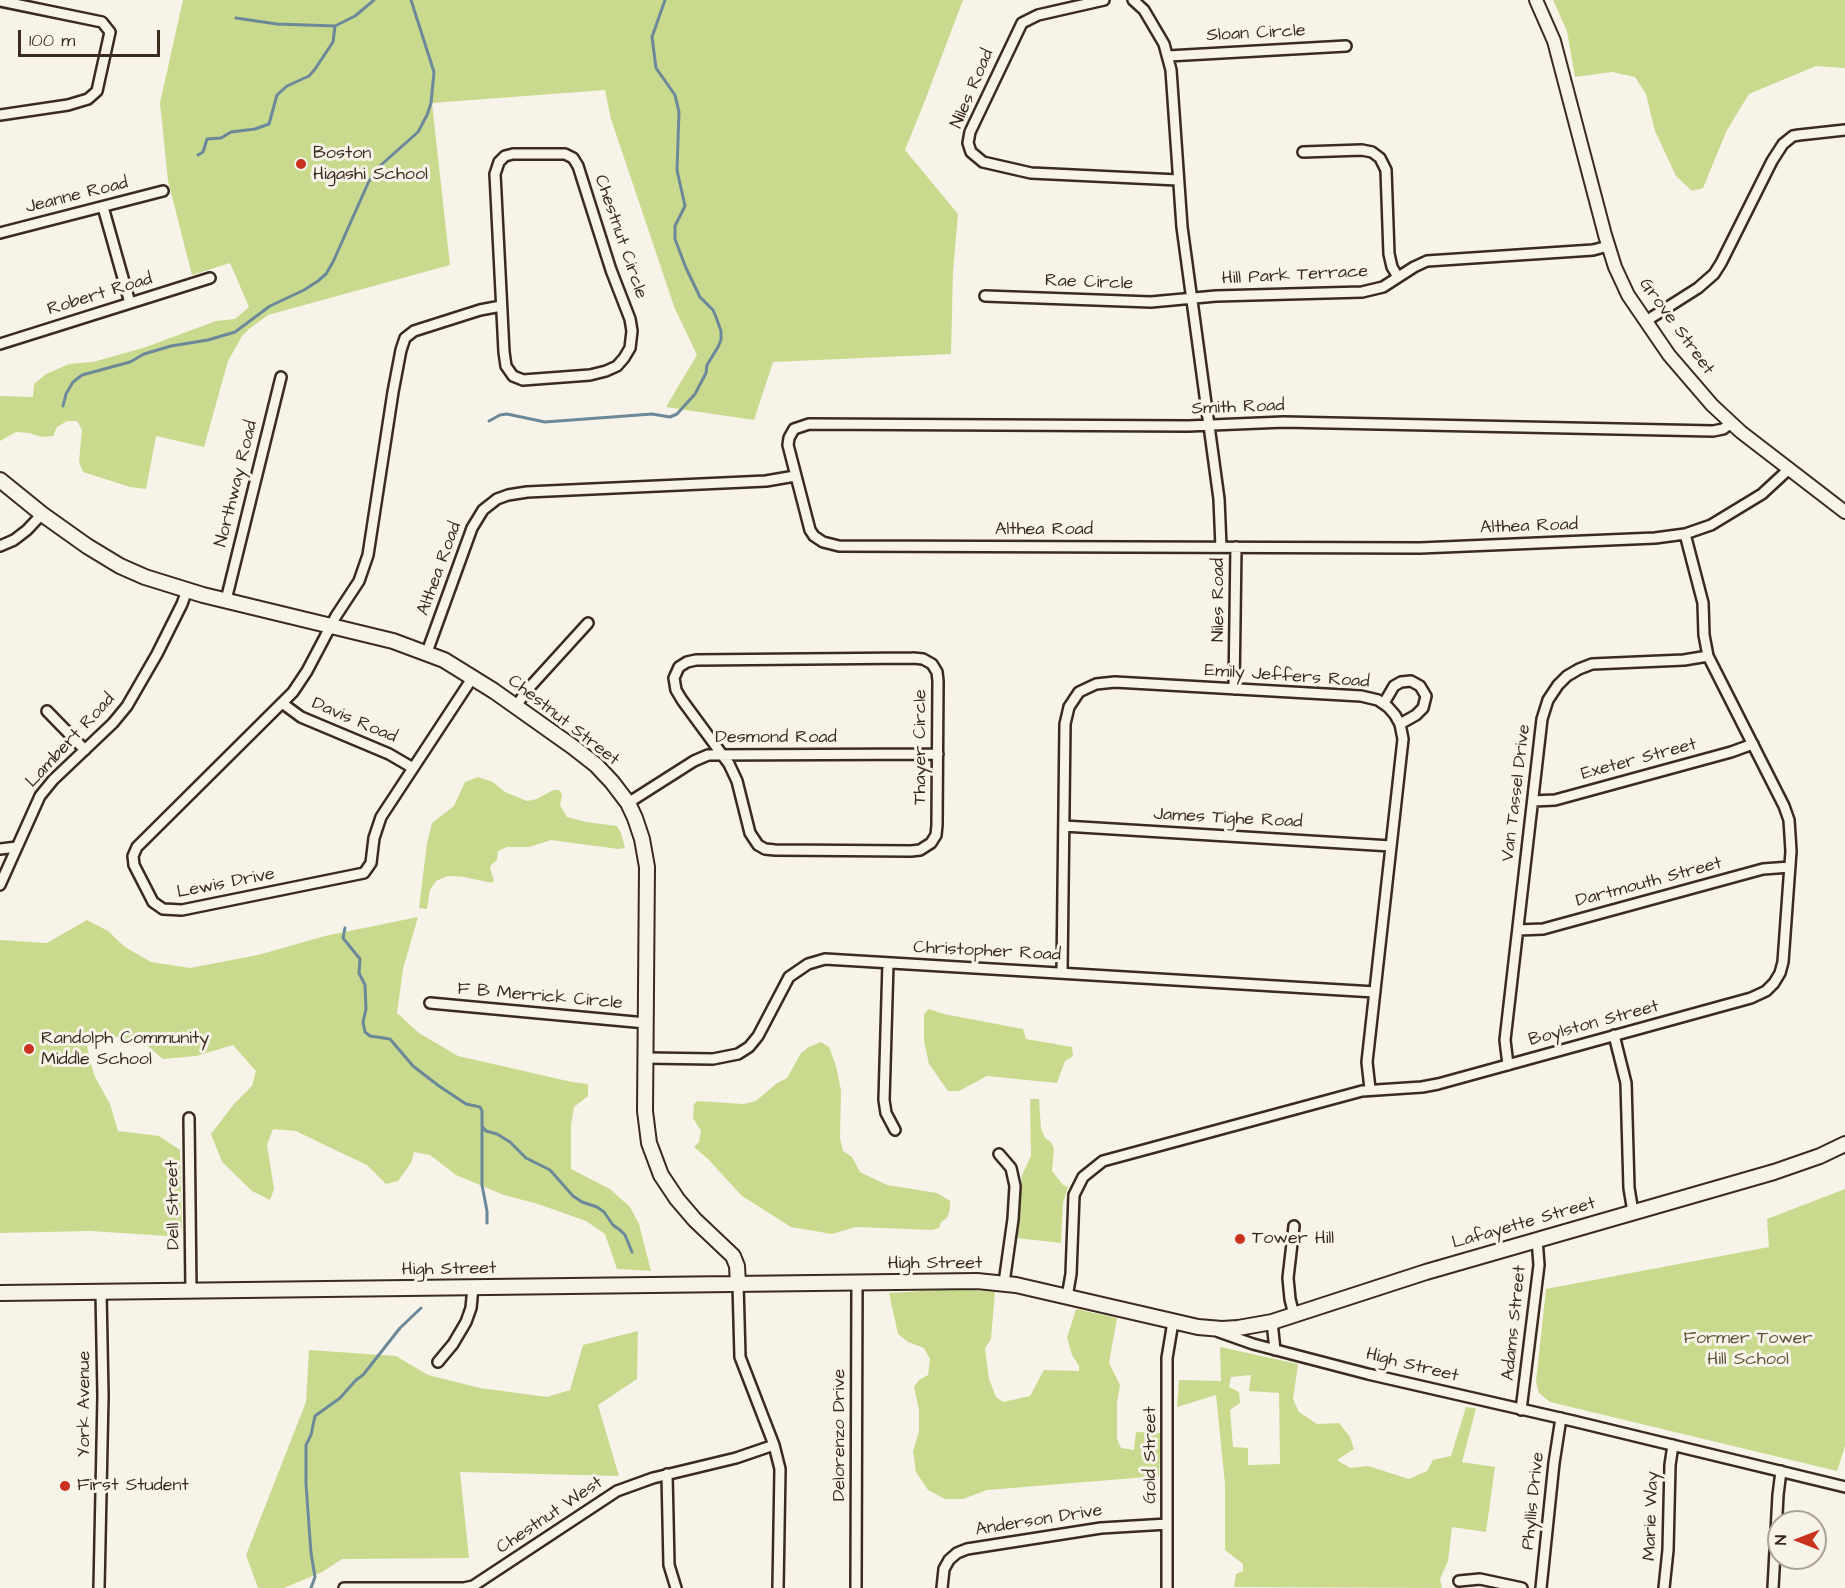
<!DOCTYPE html>
<style>
body{margin:0}
#map{position:relative;width:1845px;height:1588px;overflow:hidden;background:#f7f3e8;font-family:"Architects Daughter",sans-serif}
canvas{display:block}
.north{position:absolute;left:1767px;top:1510px;width:60px;height:60px;box-sizing:border-box;background:#f7f3e8;border:2px solid #aca397;border-radius:50%;rotate:270deg;font-size:16px;font-weight:700;line-height:24px;text-align:center;color:#3b2a1e}
.north::after{content:'';display:block;margin:auto;width:21px;height:27px;background:#c8321e;clip-path:polygon(50% 0,100% 100%,50% 72%,0 100%)}
.scale{position:absolute;left:18px;top:30px;width:142px;height:27px;box-sizing:border-box;border:3px solid #3b2a1e;border-top:0;padding-left:8px;font-size:18px;line-height:21px;white-space:nowrap;color:#3b2a1e;-webkit-text-stroke:4px #f7f3e8;paint-order:stroke}
</style>
<div id="map">
<canvas width="1845" height="1588"></canvas>
<div class="north">N</div>
<div class="scale">100 m</div>
</div>
<script>
const g = document.querySelector('canvas').getContext('2d');
g.lineJoin = 'round';
function fillPath(path, color) { g.fillStyle = color; g.fill(path, 'evenodd'); }
const shape = rows => new Path2D(rows.map(r => 'M' + r).join(''));
function trace(path, color, width, dash) { g.strokeStyle = color; g.lineWidth = width; g.lineCap = dash ? 'butt' : 'round'; g.setLineDash(dash || []); g.stroke(path); }
function drawText(font, color, halo, rows, align = 'center') {
  g.font = font + ' "Architects Daughter",sans-serif'; g.lineWidth = 6; g.setLineDash([]); g.textBaseline = 'middle'; g.strokeStyle = halo; g.fillStyle = color; for (const [text, x, y, turn = 0] of rows) {
    g.save(); g.translate(x, y); g.rotate((+turn || 0) * Math.PI / 180); g.textAlign = isNaN(turn) ? turn : align; if (halo) g.strokeText(text, 0, 0); g.fillText(text, 0, 0); g.restore();
  }
}
fillPath(shape([
 [183,0,963,0,924,103,905,150,958,214,953,271,951,354,773,362,754,420,666,407,697,355,675,309,611,119,605,90,432,103,450,265,268,315,249,329,242,336,228,361,204,447,156,436,146,489,130,487,83,472,79,462,82,430,77,421,67,421,57,427,53,436,42,437,29,433,16,432,0,441,0,396,33,397,34,384,46,374,69,364,93,362,146,347,216,321,235,319,249,307,230,263,192,275,168,181,160,103],
 [1553,0,1845,0,1845,68,1816,66,1749,94,1727,130,1703,188,1692,191,1676,176,1655,131,1646,94,1635,77,1612,72,1575,77,1567,31],
 [478,777,493,782,505,792,527,801,537,799,553,790,559,790,562,795,560,805,567,817,586,822,617,826,621,833,625,848,618,849,551,840,529,847,507,847,498,851,497,860,491,865,490,869,494,880,492,883,464,877,448,876,436,881,430,890,427,909,419,908,427,843,432,823,454,806,465,782],
 [418,917,403,969,397,1013,419,1033,458,1056,572,1082,588,1084,588,1096,574,1107,571,1125,571,1169,610,1189,630,1207,639,1224,651,1271,617,1269,605,1234,586,1221,538,1204,504,1195,456,1175,430,1155,414,1152,411,1163,398,1181,386,1184,367,1165,333,1149,296,1131,273,1129,267,1145,274,1189,270,1200,252,1191,222,1162,211,1134,234,1104,252,1086,256,1071,233,1045,196,1056,163,1059,144,1043,97,1033,87,1047,94,1075,110,1104,118,1131,159,1136,180,1150,182,1229,168,1236,90,1231,0,1233,0,940,47,943,87,920,108,931,125,947,151,962,190,968,258,955,325,936],
 [929,1009,944,1014,1023,1029,1026,1039,1072,1047,1073,1056,1065,1061,1057,1083,987,1076,959,1091,948,1091,929,1064,924,1041,924,1014],
 [821,1042,829,1047,836,1066,841,1090,840,1138,843,1151,852,1157,860,1172,887,1185,937,1193,950,1201,950,1209,947,1218,941,1222,939,1228,932,1230,856,1227,832,1234,791,1227,742,1196,708,1159,694,1147,699,1142,701,1131,693,1118,694,1104,697,1101,744,1104,756,1101,777,1083,787,1078,801,1053,809,1047],
 [1030,1099,1039,1099,1041,1128,1045,1138,1051,1142,1054,1149,1052,1171,1063,1185,1068,1187,1063,1203,1061,1243,1017,1238,1022,1175,1031,1156],
 [1845,1189,1845,1446,1837,1471,1550,1402,1539,1393,1536,1382,1546,1289,1769,1247,1767,1219],
 [956,1289,995,1292,991,1339,985,1348,989,1379,996,1397,1003,1402,1030,1396,1044,1370,1079,1371,1079,1366,1072,1355,1067,1338,1076,1309,1117,1318,1109,1363,1120,1385,1117,1403,1117,1439,1121,1448,1134,1450,1136,1432,1161,1433,1159,1476,987,1490,963,1499,945,1499,928,1490,916,1472,913,1451,919,1431,919,1410,914,1387,919,1380,928,1375,930,1359,924,1348,908,1342,898,1334,889,1293],
 [638,1331,637,1379,598,1405,619,1476,460,1472,469,1558,342,1559,322,1572,284,1588,258,1588,246,1555,306,1402,309,1350,396,1356,428,1375,480,1388,547,1397,570,1390,583,1345],
 [1220,1347,1298,1364,1293,1399,1299,1412,1317,1424,1339,1423,1350,1437,1354,1449,1337,1460,1350,1468,1368,1466,1409,1479,1427,1471,1433,1460,1451,1456,1466,1407,1476,1408,1462,1462,1495,1467,1486,1532,1452,1527,1448,1561,1440,1579,1442,1588,1234,1587,1236,1574,1243,1571,1243,1564,1225,1550,1225,1484,1216,1395,1177,1407,1179,1380,1221,1381],
 [1251,1375,1249,1391,1279,1393,1280,1464,1248,1465,1248,1448,1233,1447,1230,1410,1240,1403,1239,1392,1229,1387,1231,1377]
]), '#c9da8f');
trace(shape([
 [236,18,277,24,335,26],
 [198,155,203,152,207,139,221,138,231,132,255,129,269,124,277,95,287,86,309,76,315,69,333,42,335,26,355,16,374,0],
 [63,406,66,394,73,382,82,375,130,362,144,354,171,346,208,340,235,332,270,306,304,290,318,281,326,274,333,262,369,181,381,165,418,132,427,115,431,103,434,72,411,0],
 [489,421,500,415,507,414,545,422,652,414,670,417,677,414,695,394,706,373,707,365,718,347,721,340,721,331,716,317,713,310,700,297,686,268,675,239,675,226,685,206,677,170,679,112,675,95,656,68,652,37,665,0],
 [345,928,343,938,360,959,359,973,365,985,366,1009,363,1022,365,1032,370,1036,390,1039,413,1066,439,1086,466,1104,480,1107,482,1111,482,1126,486,1131,497,1134,510,1142,526,1158,550,1170,573,1196,582,1202,597,1207,604,1212,613,1225,620,1230,625,1235,632,1252],
 [482,1126,482,1185,487,1211,487,1223],
 [311,1588,315,1577,311,1553,306,1484,306,1445,311,1435,315,1416,340,1398,356,1380,363,1375,400,1328,421,1308]
]), '#6c899a', 3);
const minor = shape([
 [1104,0,1038,15,1022,23,970,132,968,143,971,152,983,162,1031,173,1178,180],
 [1133,0,1144,10,1164,44,1171,70,1182,227,1219,499,1221,547],
 [0,1,102,22,110,32,97,91,88,99,68,105,0,115],
 [1168,56,1346,46],
 [1303,152,1362,150,1372,152,1380,158,1386,170,1389,254,1392,267,1398,277],
 [513,154,565,154,573,158,578,166,611,270,630,319,632,331,630,348,624,358,617,366,606,371,590,375,523,380,513,376,506,366,504,352,495,174,499,162,505,156,513,154],
 [103,207,130,303],
 [0,233,163,191],
 [985,296,1151,302,1216,296,1362,292,1383,287,1414,267,1427,261,1593,250,1608,246],
 [1646,321,1698,288,1714,274,1721,263,1772,161,1783,144,1793,136,1799,135,1845,130],
 [0,344,210,278],
 [1730,424,1723,429,1713,431,1284,422,1188,426,809,424,794,429,789,438,788,445,810,530,814,536,823,542,839,546,1420,548,1655,538,1685,534,1711,525,1762,494,1789,469],
 [0,546,14,540,27,530,42,514],
 [226,600,281,377],
 [427,652,472,528,483,510,497,499,508,495,527,492,766,481,795,476],
 [913,658,923,659,932,664,937,672,938,681,937,825,936,835,931,843,920,850,911,851,775,850,765,849,758,845,750,833,737,781,729,764,682,700,676,690,674,678,679,667,687,662,696,660,913,658],
 [473,677,381,817,374,838,371,863,364,873,182,910,163,909,153,902,134,865,133,856,137,847,293,692,307,671,336,616,359,581,368,555,393,392,401,350,405,338,414,331,480,310,501,306],
 [1234,689,1236,547],
 [282,703,301,717,389,754,413,768],
 [1384,703,1394,686,1401,682,1411,681,1420,686,1426,696,1423,708,1416,715,1400,724],
 [516,706,528,689,588,623],
 [47,711,85,750],
 [1533,801,1555,800,1731,752,1753,744],
 [628,803,694,761,708,755,938,754],
 [1064,826,1391,846],
 [0,849,17,847],
 [0,885,40,796,53,780,113,723,127,706,157,654,182,604,187,590],
 [1518,930,1543,929,1763,869,1790,867],
 [888,963,884,1100,886,1113,895,1130],
 [1062,973,1065,724,1069,707,1079,692,1096,684,1115,682,1361,696,1378,700,1388,707,1395,715,1400,724,1403,739,1367,1062,1370,1089],
 [430,1003,646,1023],
 [1614,1035,1626,1083,1629,1188,1633,1212],
 [646,1058,713,1059,738,1054,749,1047,758,1036,789,977,808,964,825,959,1375,992],
 [1508,1065,1505,1040,1542,719,1548,700,1558,685,1567,676,1579,669,1592,664,1684,660,1708,656],
 [189,1118,191,1291],
 [999,1154,1011,1168,1015,1186,1013,1219,1004,1283],
 [1294,1226,1288,1278,1290,1299,1294,1315],
 [738,1284,740,1357,774,1445,780,1469,778,1588],
 [1067,1297,1071,1274,1074,1195,1083,1177,1103,1161,1362,1091,1422,1087,1438,1084,1751,998,1766,991,1774,983,1780,973,1783,962,1791,851,1789,820,1784,806,1708,656,1704,635,1703,603,1685,534],
 [1272,1322,1275,1350],
 [1219,1332,1253,1344,1368,1374,1573,1421,1845,1487],
 [438,1362,453,1344,466,1322,471,1308,473,1287],
 [1521,1410,1539,1265,1537,1239],
 [667,1474,669,1565,676,1588],
 [1459,1581,1480,1579,1522,1588],
 [99,1588,103,1396,101,1292],
 [344,1588,464,1588,473,1586,617,1491,653,1478,736,1458,774,1445],
 [856,1588,857,1281],
 [942,1588,944,1569,949,1560,957,1553,967,1549,1101,1528,1167,1524],
 [1167,1588,1167,1358,1173,1322],
 [1541,1588,1554,1463,1561,1418],
 [1664,1588,1668,1550,1670,1465,1673,1445],
 [1773,1588,1778,1495,1781,1471]
]);
const tertiary = shape([
 [1536,0,1554,41,1605,235,1615,267,1628,295,1669,355,1712,405,1741,432,1845,512]
]);
const secondary = shape([
 [0,480,42,514,87,546,120,566,145,577,203,595,393,641,444,660,494,691,573,747,596,765,612,782,628,803,635,818,642,839,647,867,645,1111,649,1143,661,1175,677,1199,695,1220,733,1256,737,1266,738,1284],
 [0,1293,977,1281,1016,1285,1198,1327,1222,1329,1238,1328,1272,1322,1426,1272,1774,1172,1820,1156,1845,1144]
]);
trace(minor, '#3b2a1e', 14);
trace(tertiary, '#3b2a1e', 16);
trace(secondary, '#3b2a1e', 18);
trace(minor, '#f7f3e8', 9);
trace(tertiary, '#f7f3e8', 12);
trace(secondary, '#f7f3e8', 14);
for (const [x, y, r, color] of [
 [301,164,6,"#c8321e"],
 [29,1049,6,"#c8321e"],
 [1240,1239,6,"#c8321e"],
 [65,1486,6,"#c8321e"]
]) { const dot = new Path2D(); dot.arc(x, y, r, 0, 2 * Math.PI); g.fillStyle = color; g.fill(dot); trace(dot, '#f7f3e8', 2); }
drawText('18px', '#3b2a1e', '#f7f3e8', [
 ["Sloan Circle",1256,34,-3],
 ["Niles Road",973,89,-67],
 ["Jeanne Road",77,196,-14],
 ["Chestnut Circle",620,237,71],
 ["Hill Park Terrace",1295,276,-3],
 ["Rae Circle",1089,283,2],
 ["Robert Road",100,295,-17],
 ["Grove Street",1676,327,54],
 ["Smith Road",1238,408,-2],
 ["Northway Road",237,484,-76],
 ["Althea Road",1529,527,-2],
 ["Althea Road",1044,530],
 ["Althea Road",440,569,-70],
 ["Niles Road",1219,600,-90],
 ["Emily Jeffers Road",1287,677,4],
 ["Davis Road",354,721,23],
 ["Chestnut Street",563,721,38],
 ["Desmond Road",776,738],
 ["Lambert Road",71,741,-47],
 ["Thayer Circle",921,747,-90],
 ["Exeter Street",1639,760,-15],
 ["Van Tassel Drive",1517,793,-83],
 ["James Tighe Road",1228,819,3],
 ["Dartmouth Street",1649,883,-15],
 ["Lewis Drive",226,884,-11],
 ["Christopher Road",987,952,3],
 ["F B Merrick Circle",540,997,5],
 ["Boylston Street",1594,1024,-15],
 ["Dell Street",174,1205,-91],
 ["Lafayette Street",1524,1224,-16],
 ["High Street",935,1264],
 ["High Street",449,1270,-1],
 ["Adams Street",1515,1323,-84],
 ["High Street",1412,1366,14],
 ["York Avenue",85,1404,-90],
 ["Delorenzo Drive",840,1435,-90],
 ["Gold Street",1151,1455,-90],
 ["Phyllis Drive",1534,1501,-84],
 ["Chestnut West",550,1516,-34],
 ["Marie Way",1652,1516,-88],
 ["Anderson Drive",1039,1521,-9]
]);
drawText('18px', '#3b2a1e', '#f7f3e8', [
 ["Boston",313,154],
 ["Higashi School",313,175],
 ["Randolph Community",41,1039],
 ["Middle School",41,1060],
 ["Tower Hill",1252,1239],
 ["First Student",77,1486]
], 'left');
drawText('18px', '#5e563a', '#f7f3e8', [
 ["Former Tower",1748,1339],
 ["Hill School",1748,1360]
]);
</script>
